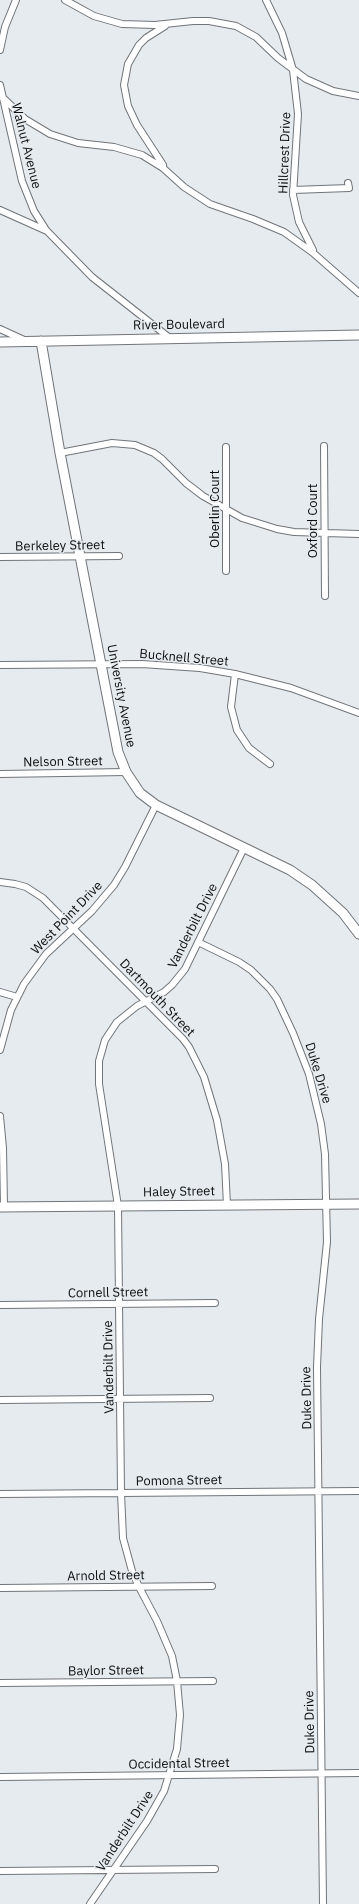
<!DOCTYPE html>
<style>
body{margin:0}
canvas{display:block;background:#e6ebef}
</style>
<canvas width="359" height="1904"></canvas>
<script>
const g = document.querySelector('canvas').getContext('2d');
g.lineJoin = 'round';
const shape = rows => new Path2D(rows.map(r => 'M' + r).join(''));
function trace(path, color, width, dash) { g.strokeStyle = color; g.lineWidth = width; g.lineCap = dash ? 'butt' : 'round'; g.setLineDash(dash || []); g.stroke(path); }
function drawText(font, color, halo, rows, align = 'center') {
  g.font = font + ' "IBM Plex Sans",sans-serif'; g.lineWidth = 3; g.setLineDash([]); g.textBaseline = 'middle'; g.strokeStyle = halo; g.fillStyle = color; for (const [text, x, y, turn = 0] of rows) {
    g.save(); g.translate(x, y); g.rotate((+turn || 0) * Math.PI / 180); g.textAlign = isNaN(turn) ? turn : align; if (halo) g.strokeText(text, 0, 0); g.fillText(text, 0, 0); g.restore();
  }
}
const street = shape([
 [65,0,94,16,122,24,155,25,193,21,209,21,236,26,256,37,278,58,306,79,333,91,359,96],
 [266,0,282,33,293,70,298,114,293,195,299,222,313,250],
 [0,50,5,27,16,0],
 [0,85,22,181,34,211,46,230],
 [0,95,25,119,50,134,78,143,114,147,142,155,163,168,184,187,210,204,253,219,284,232,312,252,359,293],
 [163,165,137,125,128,106,124,85,128,64,139,45,146,38,165,26],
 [293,190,349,188,348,183],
 [0,210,47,231,92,277,171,339],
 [0,329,24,340],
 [324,446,325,596],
 [226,447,226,571],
 [60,453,112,443,135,445,154,453,162,459,186,483,203,496,242,518,277,529,294,532,359,534],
 [0,557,119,556],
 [0,665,142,664,200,668,235,674,291,688,359,713],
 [235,674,231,707,237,730,249,748,270,764],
 [0,774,126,772],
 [0,882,15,884,26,887,43,898,183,1039,189,1047,204,1077,217,1120,225,1164,227,1205],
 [198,942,239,962,251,970,270,989,277,999,293,1033,309,1074,321,1124,325,1154,327,1242,319,1319,317,1367,323,1904],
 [0,992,17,997],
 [0,1050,11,1010,24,984,46,954,92,911,114,885,125,867,156,805],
 [0,1116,3,1148,4,1207],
 [0,1305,215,1303],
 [0,1400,210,1398],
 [0,1494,359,1491],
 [0,1588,212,1586],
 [0,1683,213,1681],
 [0,1777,359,1773],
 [0,1871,215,1869],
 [90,1904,147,1821,164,1791,177,1749,180,1715,177,1681,172,1656,157,1621,139,1587,132,1571,123,1538,121,1493,118,1206,99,1084,99,1061,105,1040,117,1022,137,1006,164,992,172,985,185,969,244,848]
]);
const secondary = shape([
 [41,341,60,453,118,752,126,772,140,793,156,805,290,870,312,885,343,913,359,934],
 [0,342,359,335],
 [0,1207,359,1204]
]);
trace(street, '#717579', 8);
trace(secondary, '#717579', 11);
trace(street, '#fff', 6);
trace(secondary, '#fff', 9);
drawText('13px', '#0c0e0f', '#e6ebef', [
 ["Walnut Avenue",26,146,76],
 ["Hillcrest Drive",285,153,-88],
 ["River Boulevard",179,325,-1],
 ["Oberlin Court",215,509,-90],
 ["Oxford Court",313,521,-90],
 ["Berkeley Street",60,546,-1],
 ["Bucknell Street",184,658,5],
 ["University Avenue",121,696,79],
 ["Nelson Street",63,762,-1],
 ["West Point Drive",67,918,-46],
 ["Vanderbilt Drive",193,926,-63],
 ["Dartmouth Street",157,998,46],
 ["Duke Drive",318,1073,73],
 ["Haley Street",179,1192,-1],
 ["Cornell Street",108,1293,-1],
 ["Vanderbilt Drive",109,1367,-91],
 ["Duke Drive",307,1398,-91],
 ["Pomona Street",179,1481,-1],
 ["Arnold Street",106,1576,-1],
 ["Baylor Street",106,1671,-1],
 ["Duke Drive",310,1722,-91],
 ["Occidental Street",179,1764,-1],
 ["Vanderbilt Drive",125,1831,-57]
]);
</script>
